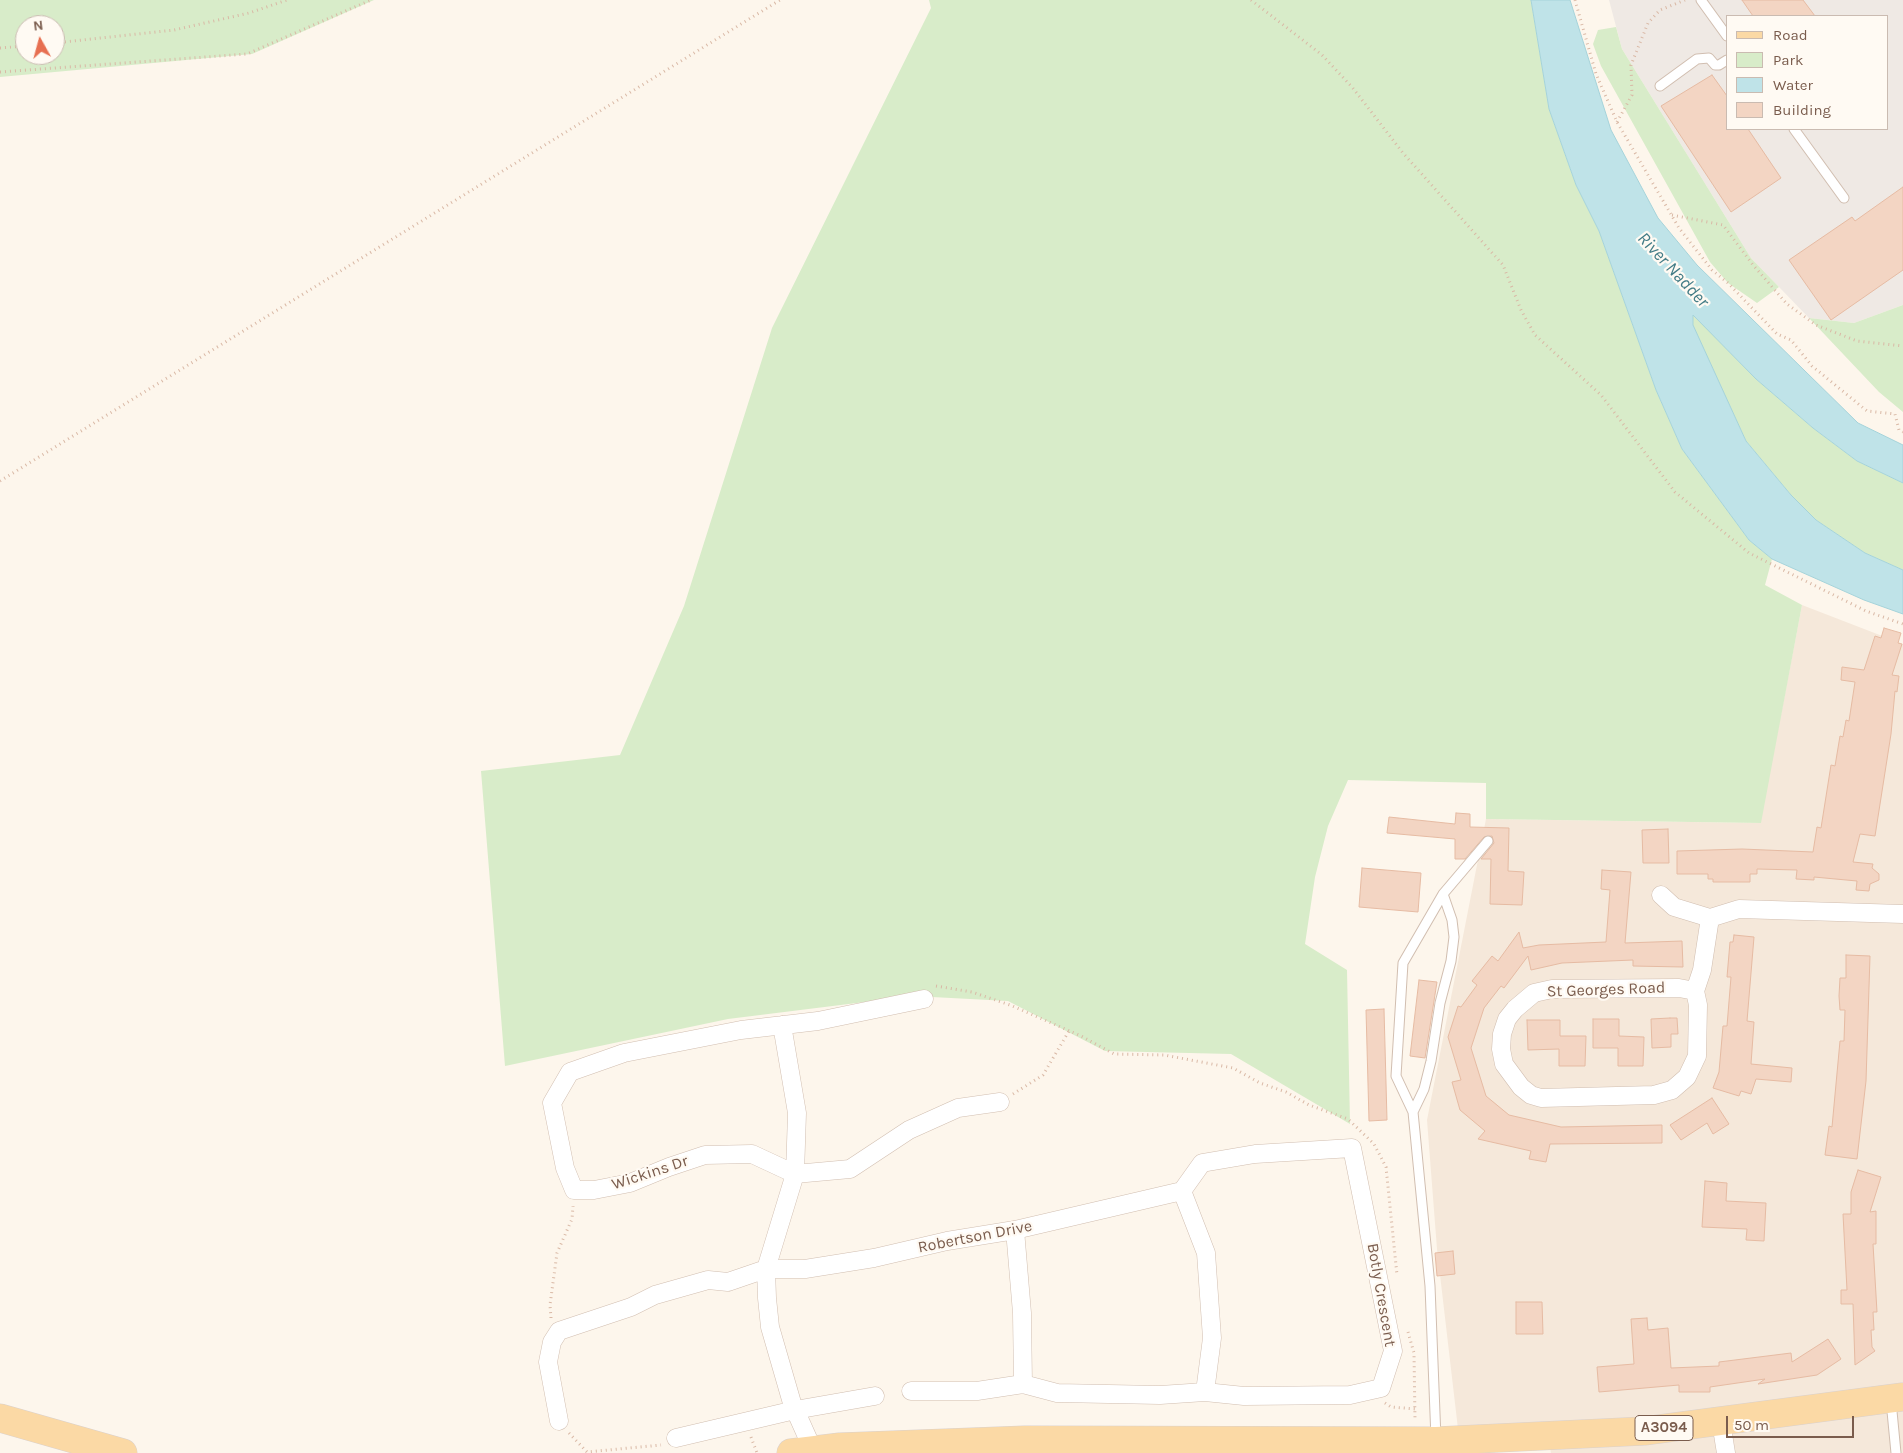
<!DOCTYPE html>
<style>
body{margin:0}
#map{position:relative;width:1903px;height:1453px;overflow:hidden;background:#fdf6ec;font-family:Karla,sans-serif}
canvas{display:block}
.legend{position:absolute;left:1726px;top:15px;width:162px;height:115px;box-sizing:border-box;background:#fffaf3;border:1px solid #cabbb1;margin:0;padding:6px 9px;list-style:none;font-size:15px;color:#7a5c4d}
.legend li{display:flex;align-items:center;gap:10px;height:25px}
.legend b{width:25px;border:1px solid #cabbb1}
.north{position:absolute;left:15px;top:15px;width:50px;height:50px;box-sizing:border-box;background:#fffaf3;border:1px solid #cabbb1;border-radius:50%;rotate:353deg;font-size:14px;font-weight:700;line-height:20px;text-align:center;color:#7a5c4d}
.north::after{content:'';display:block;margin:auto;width:18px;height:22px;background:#e76f51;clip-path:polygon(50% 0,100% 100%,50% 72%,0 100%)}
.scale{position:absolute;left:1726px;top:1416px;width:128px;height:22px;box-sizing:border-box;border:2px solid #7a5c4d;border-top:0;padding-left:6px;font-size:15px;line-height:18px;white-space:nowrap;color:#7a5c4d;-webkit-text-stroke:4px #fffaf3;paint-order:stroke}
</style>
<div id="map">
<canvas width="1903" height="1453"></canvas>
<ul class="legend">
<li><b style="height:6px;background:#fbd9a5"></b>Road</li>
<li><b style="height:14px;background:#d8ecc9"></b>Park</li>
<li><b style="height:14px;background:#bfe3e8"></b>Water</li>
<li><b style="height:14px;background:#f3d5c3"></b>Building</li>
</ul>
<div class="north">N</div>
<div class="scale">50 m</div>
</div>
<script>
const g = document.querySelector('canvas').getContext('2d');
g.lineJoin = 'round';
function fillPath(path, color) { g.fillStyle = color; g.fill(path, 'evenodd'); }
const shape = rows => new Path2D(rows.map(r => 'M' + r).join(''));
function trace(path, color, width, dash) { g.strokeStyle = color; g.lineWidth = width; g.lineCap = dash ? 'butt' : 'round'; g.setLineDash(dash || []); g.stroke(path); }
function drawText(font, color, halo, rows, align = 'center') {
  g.font = font + ' Karla,sans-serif'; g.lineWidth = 4.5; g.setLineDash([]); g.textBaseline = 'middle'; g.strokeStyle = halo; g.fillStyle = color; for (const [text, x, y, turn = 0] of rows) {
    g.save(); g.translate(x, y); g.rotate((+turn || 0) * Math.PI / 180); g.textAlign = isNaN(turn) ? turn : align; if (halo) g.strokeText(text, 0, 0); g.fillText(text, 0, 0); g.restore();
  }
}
fillPath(shape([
 [1802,605,1903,644,1903,1453,1551,1453,1546,1427,1458,1429,1437,1249,1427,1120,1486,819,1760,823]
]), '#f5e8da');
fillPath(shape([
 [1609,0,1903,0,1903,305,1854,323,1809,318,1751,258,1622,49],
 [1727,16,1887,16,1887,129,1727,129]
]), '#efe9e4');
fillPath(shape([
 [0,0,374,0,252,54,0,77],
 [25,25,55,25,55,55,25,55],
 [929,0,1531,0,1549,109,1576,185,1599,231,1656,390,1682,449,1749,540,1772,559,1765,585,1802,605,1761,823,1486,819,1486,783,1348,780,1328,826,1315,877,1305,944,1347,970,1350,1124,1231,1054,1105,1051,1008,1001,913,996,728,1019,505,1066,481,771,620,755,684,606,772,328,931,8],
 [1616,27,1622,49,1751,258,1779,287,1757,303,1728,283,1710,262,1601,66,1593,44,1598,30],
 [1903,305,1903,412,1879,392,1809,318,1854,323],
 [1693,314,1756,379,1813,428,1857,461,1903,483,1903,570,1865,553,1816,520,1791,495,1746,441,1692,325]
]), '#d8ecc9');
const water = shape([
 [1531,0,1570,0,1611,130,1658,218,1697,265,1858,423,1903,445,1903,483,1857,461,1813,428,1756,379,1693,315,1693,325,1746,441,1791,495,1816,520,1865,553,1903,570,1903,614,1864,600,1772,559,1749,540,1682,449,1656,390,1599,231,1576,185,1549,109,1531,0]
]);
fillPath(water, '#bfe3e8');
trace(water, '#a5d3da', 1);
const building = shape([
 [1742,0,1803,0,1815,16,1753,16,1742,0],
 [1712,75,1727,96,1727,129,1748,129,1781,178,1731,212,1661,106,1712,75],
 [1903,187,1903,270,1831,320,1789,260,1852,217,1855,221,1903,187],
 [1884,628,1901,633,1898,643,1902,644,1892,675,1899,676,1897,692,1895,691,1891,734,1875,836,1860,834,1853,862,1873,864,1872,868,1879,874,1879,880,1870,884,1869,891,1856,890,1857,881,1814,877,1814,880,1796,879,1797,870,1757,869,1757,874,1750,874,1750,882,1713,882,1713,879,1708,879,1708,874,1677,874,1677,851,1742,849,1813,852,1817,827,1821,828,1831,765,1835,766,1840,736,1843,737,1846,720,1849,721,1855,682,1841,680,1842,667,1864,670,1875,636,1881,638,1884,628],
 [1456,813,1470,814,1470,827,1509,828,1508,871,1524,872,1522,905,1490,904,1491,859,1481,859,1494,843,1492,836,1484,837,1465,859,1455,859,1455,839,1387,833,1389,817,1455,824,1456,813],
 [1668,829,1669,863,1643,863,1642,830,1668,829],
 [1362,868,1421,873,1418,912,1359,907,1362,868],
 [1602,870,1631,872,1625,943,1682,941,1683,967,1633,966,1633,960,1562,963,1531,970,1528,956,1504,988,1501,986,1484,1008,1471,1048,1486,1096,1509,1115,1561,1127,1662,1125,1662,1143,1550,1144,1546,1162,1529,1159,1531,1151,1478,1139,1485,1131,1460,1110,1452,1082,1461,1080,1448,1037,1458,1006,1461,1007,1477,985,1472,981,1492,956,1498,961,1519,932,1523,948,1539,945,1606,942,1610,890,1601,889,1602,870],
 [1734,935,1754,937,1747,1021,1754,1022,1751,1064,1792,1068,1791,1082,1756,1079,1751,1094,1741,1091,1739,1096,1713,1088,1719,1072,1723,1026,1727,1026,1731,977,1727,977,1730,942,1733,942,1734,935],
 [1846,955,1870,956,1866,1081,1857,1159,1825,1155,1829,1126,1832,1127,1840,1041,1844,1041,1845,1010,1840,1010,1839,996,1840,978,1846,978,1846,955],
 [1419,980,1437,982,1425,1058,1410,1056,1419,980],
 [1384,1009,1387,1120,1369,1121,1366,1010,1384,1009],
 [1670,1018,1677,1018,1678,1034,1671,1034,1671,1047,1652,1048,1651,1019,1670,1018],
 [1593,1019,1619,1019,1619,1036,1644,1037,1643,1066,1618,1066,1618,1048,1593,1048,1593,1019],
 [1527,1020,1560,1020,1560,1036,1586,1036,1585,1066,1559,1066,1559,1049,1528,1050,1527,1020],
 [1712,1098,1729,1124,1713,1134,1707,1123,1681,1140,1670,1125,1712,1098],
 [1858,1170,1881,1177,1870,1212,1876,1211,1876,1244,1873,1244,1877,1312,1873,1312,1874,1330,1871,1330,1872,1347,1875,1351,1855,1365,1853,1304,1841,1304,1841,1290,1847,1290,1843,1214,1851,1214,1851,1192,1858,1170],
 [1705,1181,1727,1183,1726,1201,1766,1203,1764,1241,1746,1240,1747,1229,1702,1227,1705,1181],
 [1453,1251,1455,1274,1437,1276,1435,1253,1453,1251],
 [1516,1302,1542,1302,1543,1334,1516,1334,1516,1302],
 [1647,1318,1648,1330,1668,1328,1671,1368,1719,1366,1719,1362,1791,1353,1792,1362,1828,1339,1841,1359,1817,1375,1758,1384,1765,1379,1710,1387,1710,1392,1679,1392,1679,1385,1599,1392,1597,1367,1634,1364,1631,1319,1647,1318]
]);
fillPath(building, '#f3d5c3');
trace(building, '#e6bba3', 1);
const lane = shape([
 [1701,0,1727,36],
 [1660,86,1697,59,1709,58,1715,65,1719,65,1727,60],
 [1794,129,1844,198],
 [1413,1112,1424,1089,1431,1061,1440,1003,1451,961,1454,937,1452,920,1443,894],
 [1891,1401,1896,1453],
 [1436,1439,1430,1286,1413,1112,1396,1076,1403,963,1443,894,1488,841]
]);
const street = shape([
 [1661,895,1674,907,1710,918,1739,909,1903,914],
 [1695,991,1679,988,1552,989,1534,993,1515,1009,1507,1019,1502,1034,1501,1049,1504,1064,1521,1087,1531,1095,1541,1098,1654,1095,1672,1090,1687,1077,1697,1056,1698,1005,1695,991,1702,970,1710,918],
 [924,999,818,1021,741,1030,624,1053,570,1072,552,1103,565,1168,574,1190,594,1190,630,1183,669,1167,705,1155,752,1154,795,1174,850,1169,909,1130,958,1108,1000,1102],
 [782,1025,797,1113,795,1174,766,1269,767,1298,770,1327,792,1403,813,1450],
 [1182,1191,1206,1253,1212,1338,1205,1392],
 [1015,1230,1022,1313,1023,1384],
 [911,1391,977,1391,1023,1384,1057,1393,1160,1395,1205,1392,1244,1396,1350,1395,1381,1388,1393,1351,1352,1148,1255,1154,1202,1163,1182,1191],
 [559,1421,548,1362,552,1342,559,1331,631,1307,655,1295,708,1280,728,1282,766,1269,805,1269,874,1258,947,1241,1015,1230,1182,1191],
 [1721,1422,1726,1453],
 [676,1438,795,1410,875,1396]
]);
const primary = shape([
 [0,1418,123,1453],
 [791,1453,840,1447,1025,1440,1436,1441,1644,1431,1903,1397]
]);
trace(lane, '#d1beb0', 11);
trace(street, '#d1beb0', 19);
trace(primary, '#dad1cd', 29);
trace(shape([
 [1251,0,1322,55,1352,87,1403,153,1503,265,1521,310,1535,335,1601,395,1675,492,1749,553,1866,611,1903,624],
 [1575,0,1596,74,1617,122,1679,228,1712,270,1728,283,1777,334,1791,340,1812,366,1867,411,1895,414,1899,430,1903,432],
 [55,43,174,30,249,13,287,0],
 [0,48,25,46],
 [0,72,247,54,371,0],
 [1617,122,1632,95,1631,65,1648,23,1660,10,1685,0],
 [1672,215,1723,225,1753,265,1787,304,1816,325,1857,341,1903,346],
 [0,481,780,0],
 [936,986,972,992,1010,1005,1081,1036,1114,1054,1164,1055,1233,1068,1260,1083,1286,1092,1309,1105,1348,1119,1374,1144,1386,1167,1397,1275],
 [1013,1094,1043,1075,1069,1031],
 [551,1318,550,1305,557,1253,572,1219,573,1206],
 [1408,1332,1414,1353,1415,1420],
 [1385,1403,1391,1407,1416,1409],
 [569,1433,587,1452,661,1445],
 [751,1437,757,1453]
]), '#d9b8a5', 3, [1, 4]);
trace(lane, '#fff', 9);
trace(street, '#fff', 18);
trace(primary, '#fbd9a5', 28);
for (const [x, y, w] of [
 [1664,1428,58]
]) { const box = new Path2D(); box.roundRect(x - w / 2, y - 12.5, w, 25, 4); g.fillStyle = '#fffaf3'; g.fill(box); trace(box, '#7a5c4d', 1); }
drawText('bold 15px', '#7a5c4d', null, [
 ["A3094",1664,1428]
]);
drawText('16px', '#7a5c4d', '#fffaf3', [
 ["St Georges Road",1606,990,-2],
 ["Wickins Dr",650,1173,-18],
 ["Robertson Drive",975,1237,-11],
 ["Botly Crescent",1381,1295,80]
]);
drawText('italic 18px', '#437c86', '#fffaf3', [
 ["River Nadder",1673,270,47]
]);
</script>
